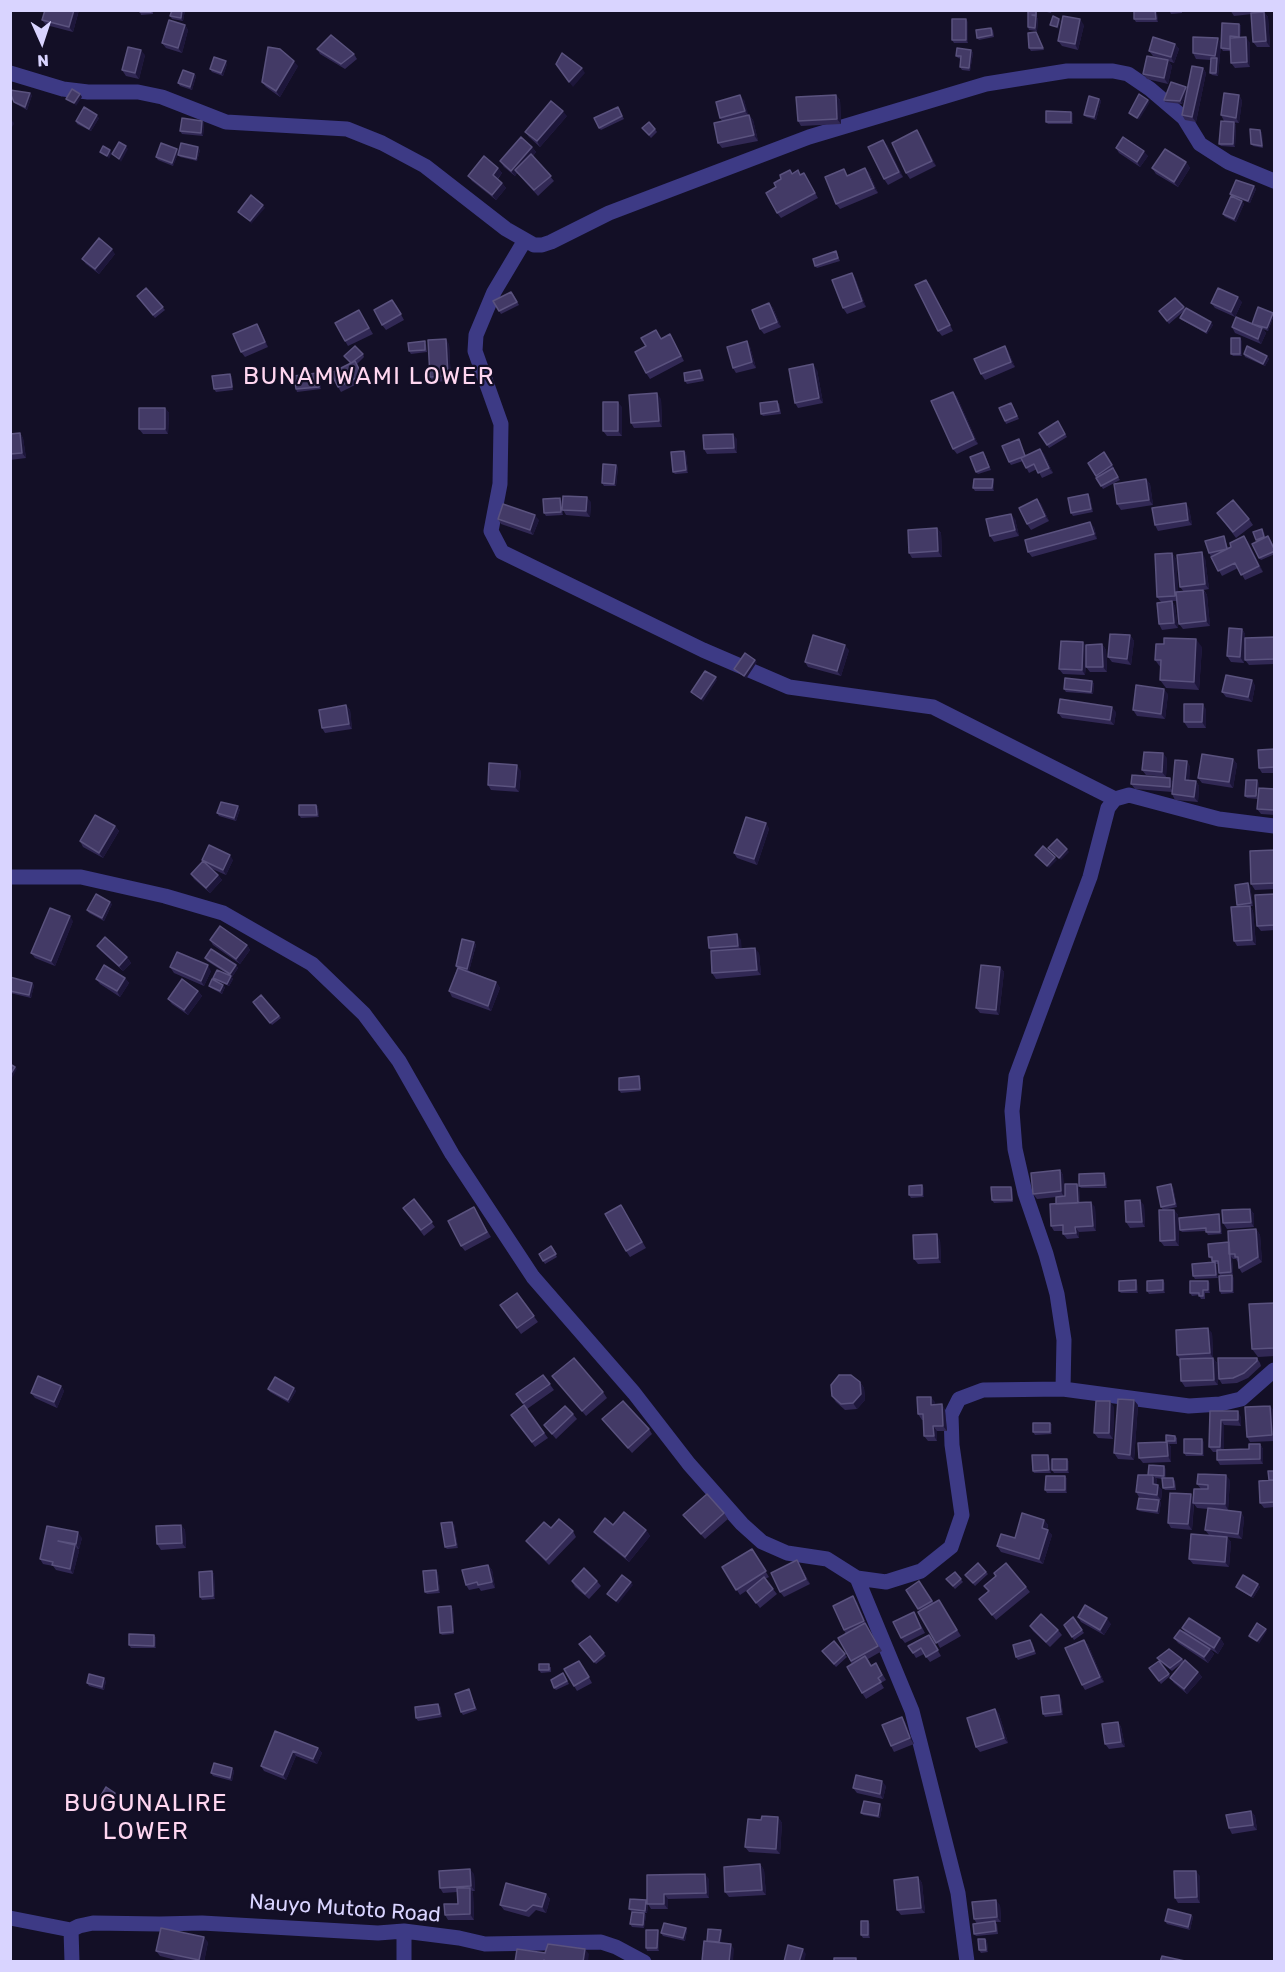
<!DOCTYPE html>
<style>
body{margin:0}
#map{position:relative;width:1285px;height:1972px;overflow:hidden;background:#130f26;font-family:Rubik,sans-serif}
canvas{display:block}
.frame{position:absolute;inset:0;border:12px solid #d9d4ff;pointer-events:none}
.north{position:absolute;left:12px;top:12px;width:60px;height:60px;-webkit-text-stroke:4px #130f26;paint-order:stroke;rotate:177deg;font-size:16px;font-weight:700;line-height:24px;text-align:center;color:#d9d4ff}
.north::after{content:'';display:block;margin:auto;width:21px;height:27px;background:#d9d4ff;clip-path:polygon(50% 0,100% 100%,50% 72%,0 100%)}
</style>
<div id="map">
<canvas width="1285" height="1972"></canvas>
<div class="frame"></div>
<div class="north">N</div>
</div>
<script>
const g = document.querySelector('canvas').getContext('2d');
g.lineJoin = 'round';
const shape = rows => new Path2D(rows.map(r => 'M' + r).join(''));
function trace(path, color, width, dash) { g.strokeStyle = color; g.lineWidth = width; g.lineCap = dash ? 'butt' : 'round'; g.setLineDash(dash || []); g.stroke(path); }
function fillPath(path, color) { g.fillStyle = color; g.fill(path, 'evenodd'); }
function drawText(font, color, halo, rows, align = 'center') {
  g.font = font + ' Rubik,sans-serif'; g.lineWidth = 4.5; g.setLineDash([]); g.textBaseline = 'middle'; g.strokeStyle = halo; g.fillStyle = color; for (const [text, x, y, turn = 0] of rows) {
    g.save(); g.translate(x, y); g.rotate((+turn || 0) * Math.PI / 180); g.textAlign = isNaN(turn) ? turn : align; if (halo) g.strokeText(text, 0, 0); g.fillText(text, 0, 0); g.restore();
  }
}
trace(shape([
 [10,73,63,89,88,92,138,92,162,97,226,122,347,129,382,143,425,166,506,229,534,245,542,245,551,242,609,213,809,137,986,84,1067,71,1113,71,1128,74,1150,89,1184,118,1200,144,1228,162,1274,181],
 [525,240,494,292,476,335,475,351,501,424,500,484,491,531,502,552,703,650,789,687,933,707,1115,799],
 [10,877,81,877,165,896,223,913,312,964,364,1014,399,1061,452,1154,533,1277,634,1393,689,1464,742,1524,762,1542,787,1553,827,1559,857,1578,886,1582,921,1571,951,1547,962,1515,952,1445,951,1415,959,1399,983,1390,1063,1389,1189,1406,1220,1404,1241,1399,1274,1370],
 [1063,1389,1064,1340,1057,1294,1046,1254,1025,1193,1015,1149,1012,1111,1016,1076,1090,877,1108,808,1115,799,1129,795,1219,819,1274,826],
 [857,1578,912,1711,958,1893,967,1962],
 [10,1918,71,1930],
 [404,1931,404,1962],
 [72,1962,71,1930,79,1926,93,1923,160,1924,202,1923,378,1933,404,1931,459,1938,485,1944,601,1942,616,1947,644,1962]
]), '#3d3a85', 15);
fillPath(shape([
 [45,10,79,10,73,32,46,25,42,20],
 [153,10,153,14,141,15,140,12],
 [185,10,183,21,172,19,170,16],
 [1037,10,1037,18,1038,19,1037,31,1029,30,1028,27],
 [1039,10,1052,10,1051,13],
 [1156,10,1157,13,1158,22,1136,22,1134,19],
 [1169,10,1182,10,1182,13,1171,14],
 [1230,10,1260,10,1260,12,1264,12,1268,17,1270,47,1257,47,1253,42,1252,14,1234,16],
 [968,22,968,43,954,43,952,40],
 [1239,24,1241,26,1240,38,1250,43,1250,67,1235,68,1231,63,1231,51,1223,51,1221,48],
 [185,25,188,30,182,53,166,48,162,43],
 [1084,25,1078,50,1062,46,1058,41],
 [991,28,993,30,994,37,979,40,977,38],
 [1036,32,1038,35,1044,50,1031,51,1029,48],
 [1218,38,1221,44,1218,76,1212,75,1210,73,1211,60,1196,59,1193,53],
 [1175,44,1179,49,1174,63,1168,61,1172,66,1168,84,1147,79,1143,74,1164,59,1153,56,1149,51],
 [317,49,354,54,357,59,345,69,320,54],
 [971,50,973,53,970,71,962,70,960,67,961,59,958,58,956,56],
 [145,55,139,79,126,76,122,70],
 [227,64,223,76,212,72,210,69],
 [298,66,280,97,266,87,262,82],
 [1203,68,1206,73,1196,122,1185,120,1182,115,1186,94,1182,104,1165,102,1164,100,1186,87,1187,89],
 [194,74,196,76,192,90,180,86,178,83],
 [32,95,27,110,16,104,14,102],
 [836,95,840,100,841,124,801,126,798,121],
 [1239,95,1242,101,1239,123,1224,121,1221,115],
 [1099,99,1101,101,1096,120,1086,117,1084,115],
 [744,100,748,115,749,115,753,120,758,141,722,148,718,143,722,121,720,118],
 [618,107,624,119,601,130,599,128],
 [1071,112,1073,114,1073,124,1048,124,1046,122],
 [567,116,540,147,529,137,525,132],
 [99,118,91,131,77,124,76,121],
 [202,121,204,123,203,136,182,134,180,131],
 [1234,122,1236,125,1235,147,1221,146,1219,144],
 [642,128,655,129,657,132,651,138],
 [917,130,921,136,936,166,910,179,906,173],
 [1260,130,1262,133,1263,148,1253,146,1251,144],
 [887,145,903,177,888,185,884,179],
 [532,147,536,152,533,156,554,181,538,196,517,173,515,176,504,167,500,161],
 [1116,148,1148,156,1140,167,1119,153],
 [177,149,179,151,173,166,158,160,156,157],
 [200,150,197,161,180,157,178,155],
 [1186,162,1190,168,1178,187,1156,174,1152,168],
 [498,168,502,173,498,179,502,183,506,188,496,200,472,181,468,176],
 [865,168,869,173,878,193,840,209,836,204,848,175],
 [798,170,800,174,807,178,818,198,781,218,777,213,776,187,792,173],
 [1254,186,1256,189,1250,203,1232,196,1230,194],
 [1242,201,1244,204,1236,222,1225,217,1223,214],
 [836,251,840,261,817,268,815,266],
 [115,254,99,274,86,264,82,259],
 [852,273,855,278,866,307,847,314,843,308],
 [926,280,930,285,953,331,942,336,938,331],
 [146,288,165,310,155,318,137,296],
 [513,294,519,305,501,314,493,301],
 [1175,298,1185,309,1213,325,1207,334,1182,320,1180,318,1184,311,1169,324,1159,311],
 [1242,302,1235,317,1215,308,1211,303],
 [769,303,773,308,781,327,764,334,760,329],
 [396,305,404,320,386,330,382,325],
 [359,310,373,334,348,346,345,341],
 [1273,313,1274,315,1268,331,1263,329,1266,333,1261,344,1235,333,1232,327,1253,324],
 [257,324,260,329,268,347,245,357,241,352],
 [670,334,684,361,650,379,646,373,661,338],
 [747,341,750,347,756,368,736,373,733,368],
 [1242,341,1242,356,1233,356,1231,354],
 [426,344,427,352,411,354,409,351],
 [449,344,451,381,433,382,430,377],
 [1005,346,1008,351,1015,367,985,380,981,374],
 [363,354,364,357,357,364,365,380,341,392,338,387,351,363],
 [1244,354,1267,356,1269,359,1265,366,1245,357],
 [817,370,823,403,798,408,795,403],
 [702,373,704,381,687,384,685,381],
 [230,374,232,377,233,390,216,392,214,389],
 [319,376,321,389,297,392,296,389],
 [953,392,957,397,978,444,957,454,953,449],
 [661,399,662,427,634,428,631,423],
 [779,403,781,414,763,416,761,414],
 [1011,403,1019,419,1006,424,1005,421],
 [622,407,622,436,607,436,603,431],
 [165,408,169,413,168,434,143,434,139,429],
 [1058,421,1067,437,1049,448,1039,433],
 [20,433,23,438,26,458,10,460,10,434],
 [737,439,737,453,707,454,704,449],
 [1020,442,1026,456,1040,449,1044,454,1053,473,1042,478,1037,469,1029,473,1023,461,1011,465,1009,462],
 [684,451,686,453,688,473,675,474,673,472],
 [1104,452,1114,468,1113,469,1120,480,1103,489,1088,463],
 [985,455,991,470,978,474,976,472],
 [618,467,616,486,604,486,602,483],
 [1146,479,1150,484,1153,505,1121,510,1117,504],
 [994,482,994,491,975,491,973,488],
 [1090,497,1093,512,1073,516,1071,513],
 [1037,499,1041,504,1049,521,1031,530,1027,524],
 [562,501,563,510,591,502,590,517,566,515,563,510,563,515,546,516,544,513],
 [1189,508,1192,525,1158,531,1155,525],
 [1221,518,1249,519,1253,525,1236,538],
 [498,519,539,520,533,535,501,524],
 [1015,519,1019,536,994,542,990,536],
 [1094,527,1097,539,1032,557,1028,552],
 [937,528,941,533,942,557,912,558,909,553],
 [1264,532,1265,538,1268,536,1270,539,1275,548,1275,554,1261,560,1259,558,1257,542,1256,540],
 [1224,536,1228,548,1244,536,1248,542,1263,572,1245,580,1238,568,1222,576,1209,553],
 [1172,553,1176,559,1178,592,1184,592,1180,587,1205,558,1209,589,1204,590,1207,595,1210,626,1183,629,1179,624,1177,601,1172,601,1175,606,1178,628,1162,630,1159,624,1161,602,1157,597],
 [1242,629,1245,634,1245,638,1275,637,1275,664,1249,665,1245,660,1245,644,1244,663,1231,662,1227,656],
 [1130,635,1134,641,1131,665,1112,662,1108,657],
 [1102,644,1106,650,1107,672,1090,672,1086,667,1086,663,1085,675,1063,674,1059,669,1086,646],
 [1164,644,1202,647,1199,690,1166,688,1160,680,1161,668,1155,660],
 [849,650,841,676,808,667,805,662],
 [1252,680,1255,686,1252,702,1226,697,1222,692],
 [1092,681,1094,684,1093,694,1066,692,1064,689],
 [1168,694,1165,719,1137,716,1133,710],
 [346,705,350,710,352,729,325,733,322,728],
 [1206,709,1206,728,1188,728,1184,722],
 [1116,712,1114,725,1062,718,1058,713],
 [1275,749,1275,773,1262,773,1259,768],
 [1167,758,1166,777,1146,775,1142,770],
 [1233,759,1237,764,1233,788,1202,783,1198,778],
 [1187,761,1190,767,1189,780,1196,781,1199,786,1198,802,1175,800,1172,794,1172,792,1135,789,1131,784,1173,781],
 [521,771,519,792,491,790,488,785],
 [1259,783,1258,795,1275,789,1275,815,1261,814,1257,809,1258,799,1247,798,1245,796],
 [316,805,318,807,319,817,301,818,299,815],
 [240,809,236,821,219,816,217,813],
 [766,823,769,829,757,865,737,858,734,853],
 [115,826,119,831,103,858,83,847,80,841],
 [1275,850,1275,889,1255,890,1251,884],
 [233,860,226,875,210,868,218,875,222,880,210,893,194,879,191,874,203,861],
 [1248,883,1250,886,1253,906,1250,906,1253,911,1256,945,1237,946,1234,941,1239,907,1237,905],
 [1275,894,1275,930,1261,931,1257,926],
 [112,904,104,921,89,913,87,910],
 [73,921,55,966,35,958,31,953],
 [210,940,247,945,250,950,240,964,213,945],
 [741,940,741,949,759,953,761,975,716,979,712,973,711,951,709,948],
 [474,942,476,945,469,971,496,982,500,988,491,1011,452,997,449,991,457,969,456,966],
 [97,946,127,957,131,963,123,971,101,951],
 [205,958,236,965,238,968,232,977,207,961],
 [170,967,211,971,204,986,174,973],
 [1000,967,1004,972,999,1015,980,1013,976,1008],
 [231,976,233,979,229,986,215,980,213,978],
 [10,977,34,985,31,998,10,993],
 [125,978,129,983,120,997,100,984,96,979],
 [209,986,225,987,222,994,211,988],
 [198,991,202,996,188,1015,172,1004,168,999],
 [261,995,281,1018,272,1025,253,1002],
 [639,1076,641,1079,641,1091,621,1093,619,1090],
 [1060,1170,1063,1175,1064,1196,1077,1184,1079,1187,1080,1203,1095,1207,1096,1231,1079,1232,1079,1238,1067,1239,1063,1234,1063,1231,1054,1231,1051,1226,1056,1204,1056,1197,1037,1199,1033,1194],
 [1104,1173,1106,1176,1107,1188,1081,1188,1079,1186],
 [1173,1187,1177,1207,1163,1210,1161,1207],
 [924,1188,924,1197,911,1198,909,1195],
 [1013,1189,1013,1202,994,1203,992,1200],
 [414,1199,435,1227,424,1236,403,1208],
 [621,1205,646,1248,630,1257,626,1251],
 [1144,1205,1145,1227,1130,1228,1126,1222],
 [1250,1209,1254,1214,1254,1227,1227,1229,1223,1223],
 [1174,1210,1178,1215,1179,1246,1164,1246,1160,1241],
 [477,1213,491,1237,465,1251,461,1246],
 [1220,1216,1222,1234,1208,1235,1206,1231,1182,1232,1180,1230],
 [1256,1229,1260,1235,1262,1262,1242,1273,1239,1268,1238,1262,1236,1259,1233,1259,1232,1258,1233,1274,1220,1275,1219,1273,1218,1264,1216,1264,1218,1278,1195,1279,1193,1276,1213,1263,1212,1260,1209,1257,1229,1242],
 [940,1240,941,1263,918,1264,914,1259],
 [551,1246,557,1257,545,1264,539,1254],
 [1234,1278,1234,1293,1221,1294,1220,1291],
 [1137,1283,1138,1293,1121,1293,1119,1291],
 [1165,1283,1165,1293,1149,1294,1147,1291],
 [1210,1283,1210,1293,1205,1293,1205,1299,1201,1299,1199,1295,1192,1296,1190,1293],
 [517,1293,538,1322,521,1334,500,1305],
 [1275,1303,1275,1356,1258,1357,1252,1349],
 [1212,1333,1213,1358,1217,1363,1218,1385,1185,1387,1181,1381,1180,1359,1177,1355],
 [1257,1358,1260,1363,1261,1366,1248,1378,1237,1383,1222,1384,1219,1379],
 [543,1375,554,1390,527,1409,548,1438,535,1447,511,1415,524,1405,516,1394],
 [552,1376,603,1392,607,1398,586,1416],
 [860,1382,864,1388,865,1400,857,1409,845,1410,836,1402,832,1396],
 [61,1386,64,1391,57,1408,35,1398,31,1393],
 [294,1388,296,1391,289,1403,270,1392,268,1389],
 [935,1402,935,1405,942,1404,945,1410,947,1431,937,1431,937,1441,928,1441,924,1436,924,1420,922,1420,918,1414],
 [1138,1405,1134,1460,1118,1459,1114,1453],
 [1270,1406,1274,1411,1275,1441,1250,1442,1247,1437],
 [1114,1407,1113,1439,1098,1438,1094,1433],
 [1210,1411,1241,1417,1241,1426,1224,1425,1224,1450,1249,1449,1260,1444,1263,1449,1263,1464,1220,1465,1217,1460,1217,1452,1213,1452,1209,1447],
 [573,1414,577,1419,556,1439,544,1425],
 [602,1419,649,1429,652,1434,632,1453],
 [1050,1423,1052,1425,1052,1434,1035,1435,1033,1432],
 [1175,1436,1177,1438,1177,1444,1169,1444,1171,1447,1171,1462,1143,1463,1139,1458],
 [1204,1442,1204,1456,1186,1456,1184,1453],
 [1050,1458,1051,1473,1034,1473,1033,1471],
 [1067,1459,1069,1462,1069,1473,1054,1473,1052,1470],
 [1166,1469,1166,1478,1173,1478,1175,1481,1176,1490,1165,1490,1163,1488,1162,1479,1156,1478,1157,1480,1157,1485,1162,1490,1161,1500,1139,1497,1136,1492,1148,1475],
 [1275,1471,1275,1507,1264,1508,1260,1503],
 [1065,1476,1067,1479,1067,1493,1047,1493,1045,1490],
 [1230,1480,1228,1510,1212,1509,1241,1512,1244,1518,1242,1539,1227,1537,1231,1542,1229,1567,1193,1564,1189,1559,1219,1536,1209,1535,1205,1530,1208,1509,1197,1508,1194,1504,1192,1530,1171,1528,1168,1523,1194,1498,1201,1489,1197,1484],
 [1161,1502,1159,1514,1139,1511,1137,1509],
 [724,1513,728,1519,705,1539,683,1515],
 [1044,1520,1048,1525,1047,1530,1052,1535,1043,1564,1001,1552,997,1546,1015,1538],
 [454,1524,458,1548,447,1549,445,1547],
 [181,1525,185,1530,186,1548,161,1550,157,1544],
 [613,1525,646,1530,650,1536,629,1562,598,1537,594,1532],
 [47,1526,82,1538,79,1549,78,1549,79,1551,73,1574,56,1570,53,1566,43,1564,40,1559],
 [551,1528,573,1531,576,1537,549,1565,530,1546,526,1541],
 [752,1549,769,1577,765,1579,777,1594,760,1608,747,1591,749,1589,740,1595,722,1567],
 [797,1560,800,1565,810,1584,784,1597,780,1592],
 [488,1565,492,1570,495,1588,481,1591,479,1588,469,1590,466,1585],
 [436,1570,438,1573,440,1593,427,1594,425,1592],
 [212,1571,214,1574,215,1599,202,1600,200,1597],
 [955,1572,963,1582,955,1589,946,1579],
 [986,1572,988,1574,975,1586,967,1577],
 [572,1581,597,1581,601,1586,589,1599,575,1587],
 [919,1581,934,1603,939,1600,961,1636,940,1648,920,1611,906,1590],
 [1258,1584,1260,1587,1253,1598,1238,1589,1236,1587],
 [984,1586,1026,1587,1030,1592,996,1620,979,1599,988,1591],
 [857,1602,867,1627,882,1651,868,1659,871,1665,879,1668,886,1680,881,1683,884,1688,866,1699,862,1693,852,1664,838,1638,846,1634,844,1630],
 [451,1606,453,1609,454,1634,442,1635,440,1633],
 [1073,1617,1084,1633,1074,1640,1064,1625],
 [1078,1617,1111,1624,1104,1635,1081,1622],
 [917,1618,925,1633,905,1643,901,1638],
 [1030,1626,1058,1630,1062,1635,1050,1647,1033,1631],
 [1182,1628,1220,1638,1224,1644,1218,1654,1186,1634],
 [154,1635,156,1638,156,1648,131,1648,129,1645],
 [929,1635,941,1656,930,1662,924,1654,916,1658,913,1653],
 [590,1636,606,1656,596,1664,579,1644],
 [1174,1638,1210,1649,1214,1654,1208,1663,1178,1643],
 [1084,1640,1088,1645,1104,1682,1085,1690,1082,1685],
 [834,1641,847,1657,836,1667,822,1651],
 [1032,1642,1036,1654,1018,1660,1016,1657],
 [1157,1658,1182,1659,1184,1661,1198,1672,1202,1677,1187,1694,1174,1683,1170,1678,1182,1663,1172,1671,1159,1661],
 [1159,1661,1170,1676,1161,1684,1149,1668],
 [583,1666,592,1683,577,1691,574,1686],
 [551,1667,551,1672,541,1673,539,1670],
 [565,1676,569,1684,556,1690,554,1688],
 [106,1681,104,1690,89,1686,87,1683],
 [470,1692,477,1710,463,1715,461,1712],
 [1061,1698,1063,1715,1045,1717,1043,1714],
 [440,1706,442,1717,418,1721,416,1718],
 [995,1709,999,1714,1008,1743,980,1752,976,1747],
 [902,1717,905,1722,914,1744,894,1752,891,1746],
 [1118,1722,1121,1727,1125,1747,1109,1749,1105,1744],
 [275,1731,318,1748,322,1753,317,1764,296,1756,286,1780,264,1771,261,1766],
 [232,1768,234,1771,232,1781,213,1776,211,1773],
 [886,1786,883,1799,857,1793,853,1788],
 [882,1807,880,1818,863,1815,861,1813],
 [1251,1811,1255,1816,1257,1830,1232,1834,1229,1828],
 [778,1817,782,1823,780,1854,749,1852,745,1847,761,1820],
 [760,1864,764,1870,766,1895,729,1897,725,1892],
 [474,1874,475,1891,472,1891,473,1893,474,1920,448,1920,445,1915,458,1904,457,1892,443,1893,440,1888],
 [647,1875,709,1879,709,1898,668,1899,668,1909,651,1909,648,1904,647,1913,644,1913,646,1915,644,1928,632,1927,630,1924,632,1912,629,1909,646,1900,647,1902],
 [1200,1876,1200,1903,1178,1903,1175,1898],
 [918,1877,922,1883,925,1913,901,1915,897,1910],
 [546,1894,550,1899,546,1913,536,1910,529,1917,504,1910,500,1905],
 [1000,1905,1001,1922,995,1922,997,1924,998,1934,976,1936,974,1934,977,1924,974,1919],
 [1191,1915,1193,1917,1190,1930,1167,1924,1165,1921],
 [870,1924,870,1938,863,1938,861,1935],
 [686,1928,687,1930,685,1941,663,1936,661,1933],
 [658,1930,659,1932,659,1951,647,1951,646,1948],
 [985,1939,987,1941,988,1952,981,1953,979,1950],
 [208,1942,204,1962,184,1962,160,1956,156,1951]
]), '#312854');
fillPath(shape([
 [74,10,79,10,73,32,69,27],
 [182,10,185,10,183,21,181,18],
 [1155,10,1157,13,1158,22,1156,19],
 [1264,12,1268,17,1270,47,1266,41],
 [1036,16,1038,19,1037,31,1035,28],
 [966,19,968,22,968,43,966,40],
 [1059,19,1061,21,1058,30,1057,27],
 [1080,19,1084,25,1078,50,1075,44],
 [1239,24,1241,26,1240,39,1239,37],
 [185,25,188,30,182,53,178,48],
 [1246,37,1250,43,1250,67,1247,62],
 [1218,38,1221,44,1218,76,1216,73,1217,58,1215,56],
 [1175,44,1179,49,1174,63,1171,57],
 [141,50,145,55,139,79,135,73],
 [971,50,973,53,970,71,969,68],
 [1168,60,1172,66,1168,84,1164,78],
 [226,61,227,64,223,76,221,73],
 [294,61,298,66,280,97,276,91],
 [582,68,585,73,573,87,569,82],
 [1203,68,1206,73,1196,122,1192,117],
 [194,74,196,76,192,90,190,87],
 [1186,87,1188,90,1182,104,1180,101],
 [30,93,32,95,27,110,25,107],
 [80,94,82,97,76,106,74,103],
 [740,95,744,100,749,116,745,111],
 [836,95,840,100,841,124,837,119],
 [1239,95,1242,101,1239,123,1236,118],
 [1099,99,1101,101,1096,120,1094,117],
 [1148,100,1150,102,1139,120,1137,118],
 [563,111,567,116,540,147,537,141],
 [1071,112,1073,114,1073,124,1071,122],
 [97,115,99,118,91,131,89,129],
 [749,115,753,120,758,141,754,135],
 [13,121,14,124,10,130,10,124],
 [202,121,204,123,203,136,201,133],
 [1234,122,1236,125,1235,147,1233,144],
 [917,130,921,136,936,166,932,161],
 [1260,130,1262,133,1263,148,1262,146],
 [883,140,887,145,903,177,899,172],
 [126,146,128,149,121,162,119,159],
 [198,147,200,150,197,161,196,159],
 [532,147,536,152,518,173,515,170,517,173,515,176,511,171],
 [177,149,179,151,173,166,172,163],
 [110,150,112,153,109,159,107,156],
 [1144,151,1148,156,1140,167,1137,162],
 [1186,162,1190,168,1178,187,1174,182],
 [498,168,502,173,496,180,493,175],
 [865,168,869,173,878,193,874,188],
 [502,183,506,188,496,200,492,195],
 [1254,186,1256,189,1250,203,1248,201],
 [1242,201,1244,204,1236,222,1234,219],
 [263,205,265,208,251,224,250,221],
 [112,249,115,254,99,274,95,269],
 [852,273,855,278,866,307,862,301],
 [926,280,930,285,953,331,950,325],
 [1238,297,1242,302,1235,317,1231,312],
 [769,303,773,308,781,327,777,322],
 [1273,313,1274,315,1268,331,1267,328],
 [1211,322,1213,325,1207,334,1206,332],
 [257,324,260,329,268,347,265,342],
 [1262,328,1266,333,1261,344,1258,339],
 [1240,338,1242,341,1242,356,1240,354],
 [446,339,449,344,451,381,448,376],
 [747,341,750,347,756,368,752,362],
 [1005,346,1008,351,1015,367,1011,362],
 [1267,356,1269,359,1265,366,1263,364],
 [813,364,817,370,823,403,819,398],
 [317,373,319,376,321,389,319,387],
 [230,374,232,377,233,390,232,387],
 [953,392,957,397,978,444,974,439],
 [657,393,661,399,662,427,659,421],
 [618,402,622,407,622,436,618,431],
 [165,408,169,413,168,434,165,429],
 [20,433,23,438,26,458,22,453],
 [733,434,737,439,737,453,734,448],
 [1040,449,1044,454,1053,473,1049,468],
 [684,451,686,453,688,473,686,470],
 [616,465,618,467,616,486,614,484],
 [993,479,994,482,994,491,992,488],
 [1146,479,1150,484,1153,505,1149,500],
 [1088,494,1090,497,1093,512,1091,509],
 [587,497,591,502,590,517,586,511],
 [560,498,562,501,563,515,561,512],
 [1037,499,1041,504,1049,521,1045,516],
 [1186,503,1189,508,1192,525,1188,520],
 [1011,514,1015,519,1019,536,1015,530],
 [535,515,539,520,533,535,530,530],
 [1090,522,1094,527,1097,539,1094,534],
 [937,528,941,533,942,557,938,551],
 [1244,536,1248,542,1263,572,1259,566],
 [1202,552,1205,558,1209,589,1205,584],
 [1172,553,1176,559,1179,601,1175,596],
 [1203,590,1207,595,1210,626,1206,621],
 [1172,601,1175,606,1178,628,1174,623],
 [1242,629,1245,634,1244,663,1240,657],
 [1130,635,1134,641,1131,665,1127,659],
 [1196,639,1202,647,1199,690,1194,682],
 [1083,642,1087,647,1085,675,1082,670],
 [1102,644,1106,650,1107,672,1103,667],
 [845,645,849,650,841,676,837,671],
 [755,660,757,662,746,679,744,676],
 [716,677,717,680,703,702,701,699],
 [1252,680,1255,686,1252,702,1248,697],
 [1092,681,1094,684,1093,694,1091,692],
 [1164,689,1168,694,1165,719,1161,714],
 [1203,704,1206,709,1206,728,1202,722],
 [346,705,350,710,352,729,349,724],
 [1112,707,1116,712,1114,725,1110,720],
 [1163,753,1167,758,1166,777,1162,772],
 [1233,759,1237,764,1233,788,1229,782],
 [1187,761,1190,767,1189,785,1185,780],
 [517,765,521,771,519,792,515,787],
 [1170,778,1174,783,1173,792,1170,787],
 [1257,780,1259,783,1258,799,1256,796],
 [1196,781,1199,786,1198,802,1194,797],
 [316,805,318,807,319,817,317,815],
 [238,806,240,809,236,821,234,818],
 [766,823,769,829,757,865,754,859],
 [115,826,119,831,103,858,99,853],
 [1067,849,1069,852,1061,860,1059,858],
 [230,855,233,860,226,875,223,870],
 [1055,857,1057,860,1049,868,1047,866],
 [218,875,222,880,210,893,206,888],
 [1248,883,1250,886,1253,906,1251,903],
 [110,902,112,904,104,921,102,918],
 [1250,906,1253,911,1256,945,1252,940],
 [70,916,73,921,55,966,51,961],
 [737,934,741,940,742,951,738,946],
 [474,942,476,945,469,971,467,969],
 [247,945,250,950,240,964,236,959],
 [755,948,759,953,761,975,757,970],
 [127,957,131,963,123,971,119,966],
 [208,965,211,971,204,986,201,981],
 [236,965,238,968,232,977,230,974],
 [1000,967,1004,972,999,1015,996,1010],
 [231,976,233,979,229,986,227,984],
 [125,978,129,983,120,997,117,991],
 [496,982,500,988,491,1011,488,1006],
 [32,983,34,985,31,998,29,995],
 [223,985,225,987,222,994,220,991],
 [198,991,202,996,188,1015,184,1010],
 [15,1067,17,1069,12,1078,10,1075],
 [639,1076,641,1079,641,1091,640,1089],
 [1060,1170,1063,1175,1064,1197,1061,1191],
 [1104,1173,1106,1176,1107,1188,1105,1185],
 [1077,1184,1079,1187,1080,1206,1078,1203],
 [1171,1184,1173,1187,1177,1207,1175,1204],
 [922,1185,924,1188,924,1197,922,1195],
 [1011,1187,1013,1189,1013,1202,1012,1200],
 [1140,1200,1144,1205,1145,1227,1142,1222],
 [1091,1202,1095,1207,1096,1231,1093,1226],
 [1250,1209,1254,1214,1254,1227,1251,1222],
 [1174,1210,1178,1215,1179,1246,1175,1240],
 [1219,1214,1220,1216,1222,1234,1220,1232],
 [1075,1227,1079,1232,1079,1238,1076,1233],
 [1256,1229,1260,1235,1262,1262,1258,1257],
 [937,1234,940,1240,941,1263,938,1258],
 [1230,1255,1232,1258,1233,1274,1231,1272],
 [1215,1262,1217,1265,1218,1278,1216,1275],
 [1232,1275,1234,1278,1234,1293,1232,1291],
 [1136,1280,1137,1283,1138,1293,1136,1290],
 [1163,1280,1165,1283,1165,1293,1163,1290],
 [1208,1281,1210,1283,1210,1293,1208,1290],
 [1208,1328,1212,1333,1213,1358,1217,1363,1218,1385,1214,1380,1213,1358,1210,1353],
 [860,1382,864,1388,865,1400,857,1409,853,1403],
 [61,1386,64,1391,57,1408,54,1402],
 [294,1388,296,1391,289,1403,288,1400],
 [931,1397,935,1402,935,1410,931,1405],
 [1134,1400,1138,1405,1134,1460,1130,1455],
 [1110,1401,1114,1407,1113,1439,1109,1433],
 [942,1404,945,1410,947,1431,943,1426],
 [1270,1406,1274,1411,1275,1439,1272,1435],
 [1238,1411,1241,1417,1241,1426,1238,1420],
 [1221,1420,1224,1425,1224,1452,1220,1447],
 [1050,1423,1052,1425,1052,1434,1050,1432],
 [933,1426,937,1431,937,1441,934,1436],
 [1202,1439,1204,1442,1204,1456,1202,1454],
 [1167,1442,1171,1447,1171,1462,1168,1456],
 [1260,1444,1263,1449,1263,1464,1260,1459],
 [1048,1455,1050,1458,1051,1473,1049,1470],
 [1067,1459,1069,1462,1069,1473,1067,1470],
 [1164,1466,1166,1469,1166,1479,1164,1476],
 [1153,1475,1157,1480,1157,1489,1153,1484],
 [1226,1475,1230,1480,1228,1510,1225,1504],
 [1065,1476,1067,1479,1067,1493,1065,1490],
 [1158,1485,1162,1490,1161,1500,1157,1495],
 [1191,1494,1194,1499,1192,1530,1188,1524],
 [1159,1500,1161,1502,1159,1514,1157,1511],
 [1241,1512,1244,1518,1242,1539,1238,1534],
 [1044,1520,1048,1525,1045,1533,1042,1528],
 [452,1522,454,1524,458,1548,456,1545],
 [181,1525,185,1530,186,1548,182,1543],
 [646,1530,650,1536,629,1562,625,1557],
 [1048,1530,1052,1535,1043,1564,1039,1559],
 [78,1532,82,1538,79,1549,76,1544],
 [1227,1537,1231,1542,1229,1567,1225,1562],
 [75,1545,79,1551,73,1574,70,1569],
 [797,1560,800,1565,810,1584,806,1579],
 [488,1565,492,1570,495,1588,492,1582],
 [436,1570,438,1573,440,1593,438,1590],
 [212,1571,214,1574,215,1599,213,1596],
 [631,1582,633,1585,618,1604,616,1601],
 [1258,1584,1260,1587,1253,1598,1251,1596],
 [853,1596,857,1602,868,1627,864,1621],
 [451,1606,453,1609,454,1634,453,1632],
 [1107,1618,1111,1624,1104,1635,1100,1630],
 [1266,1629,1267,1631,1259,1644,1257,1641],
 [154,1635,156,1638,156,1648,154,1646],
 [1220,1638,1224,1644,1218,1654,1214,1648],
 [1084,1640,1088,1645,1104,1682,1100,1677],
 [1210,1649,1214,1654,1208,1663,1204,1657],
 [1198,1672,1202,1677,1187,1694,1184,1689],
 [104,1678,106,1681,104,1690,102,1687],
 [1059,1695,1061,1698,1063,1715,1061,1712],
 [438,1704,440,1706,442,1717,440,1714],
 [995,1709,999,1714,1008,1743,1004,1738],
 [902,1717,905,1722,914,1744,910,1738],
 [1118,1722,1121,1727,1125,1747,1121,1742],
 [318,1748,322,1753,317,1764,313,1759],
 [293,1751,296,1756,286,1780,283,1775],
 [232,1768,234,1771,232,1781,230,1778],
 [882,1781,886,1786,883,1799,880,1794],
 [115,1793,117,1795,109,1807,108,1804],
 [880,1804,882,1807,880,1818,878,1816],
 [1251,1811,1255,1816,1257,1830,1253,1825],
 [778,1817,782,1823,780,1854,776,1849],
 [760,1864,764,1870,766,1895,762,1890],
 [470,1869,474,1874,475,1891,471,1886],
 [1196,1871,1200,1876,1200,1903,1197,1897],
 [705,1874,709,1879,709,1898,706,1893],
 [918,1877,922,1883,925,1913,921,1908],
 [470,1888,473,1893,474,1920,470,1914],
 [546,1894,550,1899,546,1913,542,1907],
 [664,1894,668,1899,668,1909,664,1904],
 [646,1900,648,1902,647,1913,645,1911],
 [996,1900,1000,1905,1001,1922,997,1917],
 [644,1913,646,1915,644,1928,643,1925],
 [1191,1915,1193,1917,1190,1930,1188,1927],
 [868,1921,870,1924,870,1938,868,1935],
 [686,1928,687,1930,685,1941,683,1938],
 [658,1930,659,1932,659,1951,657,1948],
 [721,1930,722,1932,721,1944,719,1942],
 [204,1937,208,1942,204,1962,200,1962,199,1960],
 [985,1939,987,1941,988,1952,986,1950],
 [731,1944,734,1949,733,1962,729,1962],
 [585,1949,589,1954,588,1962,583,1962],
 [803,1949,806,1954,804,1962,799,1962]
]), '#1d163a');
const building = shape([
 [45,10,74,10,69,27,42,20,45,10],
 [140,10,151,10,151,12,140,12,140,10],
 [172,10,182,10,181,18,170,16,172,10],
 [1028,10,1036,10,1036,15,1032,15,1036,16,1035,28,1028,27,1028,10],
 [1134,10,1155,10,1156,19,1134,19,1134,10],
 [1264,12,1266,41,1253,42,1251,13,1264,12],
 [1053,16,1059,19,1057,27,1050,25,1053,16],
 [1063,16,1080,19,1075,44,1058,41,1063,16],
 [952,19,966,19,966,40,952,40,952,19],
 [169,20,185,25,178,48,162,43,169,20],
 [1222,23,1239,24,1239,37,1230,36,1230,49,1221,48,1222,23],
 [991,28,992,35,977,38,976,30,991,28],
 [1036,32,1043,48,1029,48,1028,33,1036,32],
 [331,35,354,54,341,64,317,49,331,35],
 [1153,37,1175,44,1171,57,1149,51,1153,37],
 [1193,37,1218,38,1215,56,1193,53,1193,37],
 [1246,37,1247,62,1231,63,1230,38,1246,37],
 [128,47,141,50,135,73,122,70,128,47],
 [268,47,280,49,294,61,276,91,262,82,268,47],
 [957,48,971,50,969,68,960,67,961,56,956,56,957,48],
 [562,53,582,68,569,82,556,64,562,53],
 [1147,56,1168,60,1164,78,1143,74,1147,56],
 [214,57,226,61,221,73,210,69,214,57],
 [1211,58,1217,58,1216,73,1210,73,1211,58],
 [1192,66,1203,68,1192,117,1182,115,1192,66],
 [183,70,194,74,190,87,178,83,183,70],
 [1171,82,1186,87,1180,101,1164,100,1171,82],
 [72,89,80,94,74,103,66,99,72,89],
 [10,90,30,93,25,107,14,102,10,93,10,90],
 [1224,93,1239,95,1236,118,1221,115,1224,93],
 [1139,94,1148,100,1137,118,1129,113,1139,94],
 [740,95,745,111,720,118,716,102,740,95],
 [836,95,837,119,798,121,796,97,836,95],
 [1089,96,1099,99,1094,117,1084,115,1089,96],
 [551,101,563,111,537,141,525,132,551,101],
 [84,107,97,115,89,129,76,121,84,107],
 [618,107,622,116,599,128,594,118,618,107],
 [1046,111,1071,112,1071,122,1046,122,1046,111],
 [749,115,754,135,718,143,714,123,749,115],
 [182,118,202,121,201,133,180,131,182,118],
 [1221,121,1234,122,1233,144,1219,144,1221,121],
 [649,122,655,129,649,135,642,128,649,122],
 [1250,129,1260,130,1262,146,1251,144,1250,129],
 [917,130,932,161,906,173,892,143,917,130],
 [521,137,532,147,511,171,500,161,521,137],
 [1123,137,1144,151,1137,162,1116,148,1123,137],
 [883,140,899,172,884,179,868,147,883,140],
 [119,142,126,146,119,159,112,154,119,142],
 [161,143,177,149,172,163,156,157,161,143],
 [181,143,198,147,196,159,178,155,181,143],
 [103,146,110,150,107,156,100,152,103,146],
 [1165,149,1186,162,1174,182,1152,168,1165,149],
 [531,154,551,176,534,190,515,170,531,154],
 [484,156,498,168,493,175,502,183,492,195,468,176,484,156],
 [865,168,874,188,836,204,825,177,844,169,847,176,865,168],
 [790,170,792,174,798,170,800,175,804,173,815,193,777,213,766,193,776,187,774,183,781,179,780,175,790,170],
 [1236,180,1254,186,1248,201,1230,194,1236,180],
 [251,195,263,205,250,221,238,212,251,195],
 [1231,196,1242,201,1234,219,1223,214,1231,196],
 [99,238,112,249,95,269,82,259,99,238],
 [836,251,838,258,815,266,813,259,836,251],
 [852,273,862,301,843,308,832,280,852,273],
 [926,280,950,325,938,331,915,285,926,280],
 [146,288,163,307,153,315,137,296,146,288],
 [1218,288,1238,297,1231,312,1211,303,1218,288],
 [511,292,517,302,499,311,493,301,511,292],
 [1175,298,1184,307,1167,321,1159,311,1175,298],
 [392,300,401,314,382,325,374,310,392,300],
 [769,303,777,322,760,329,752,310,769,303],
 [1258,307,1273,313,1267,328,1252,324,1258,307],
 [1186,308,1211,322,1206,332,1180,318,1186,308],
 [359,310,369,328,345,341,335,323,359,310],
 [1236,317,1262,328,1258,339,1232,327,1236,317],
 [257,324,265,342,241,352,233,334,257,324],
 [656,330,661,339,670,334,681,356,646,373,635,352,646,346,641,338,656,330],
 [1231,338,1240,338,1240,354,1231,354,1231,338],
 [446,339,448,376,430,377,428,340,446,339],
 [425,341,425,350,409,351,408,343,425,341],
 [747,341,752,362,733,368,727,347,747,341],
 [355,346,363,354,351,363,344,356,355,346],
 [1005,346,1011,362,981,374,974,359,1005,346],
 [1247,346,1267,356,1263,364,1244,354,1247,346],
 [355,361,362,375,338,387,331,373,355,361],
 [813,364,819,398,795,403,789,369,813,364],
 [700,370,702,378,685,381,684,373,700,370],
 [317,373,319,387,296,389,294,376,317,373],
 [230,374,232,387,214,389,212,376,230,374],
 [953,392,974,439,953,449,931,401,953,392],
 [657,393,659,421,631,423,629,395,657,393],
 [777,401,779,411,761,414,760,403,777,401],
 [603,402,618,402,618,431,603,431,603,402],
 [1011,403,1017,416,1005,421,999,408,1011,403],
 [139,408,165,408,165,429,139,429,139,408],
 [1058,421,1065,434,1047,445,1039,433,1058,421],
 [20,433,22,453,10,454,10,434,20,433],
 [733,434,734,448,704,449,703,435,733,434],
 [1019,439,1025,456,1009,462,1002,446,1019,439],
 [1040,449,1049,468,1038,473,1034,464,1026,468,1021,458,1040,449],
 [684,451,686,470,673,472,671,452,684,451],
 [983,452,989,467,976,472,970,457,983,452],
 [1104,452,1112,465,1096,476,1088,463,1104,452],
 [603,464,616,465,614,484,602,483,603,464],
 [1113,468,1118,477,1101,486,1096,478,1113,468],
 [974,479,993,479,992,488,973,488,974,479],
 [1146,479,1149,500,1117,504,1114,484,1146,479],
 [1088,494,1091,509,1071,513,1068,498,1088,494],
 [563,496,587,497,586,511,562,510,563,496],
 [560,498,561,512,544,513,543,499,560,498],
 [1037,499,1045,516,1027,524,1019,508,1037,499],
 [1233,500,1249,519,1233,532,1217,513,1233,500],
 [1186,503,1188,520,1155,525,1152,508,1186,503],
 [503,504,535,515,530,530,498,519,503,504],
 [1011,514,1015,530,990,536,986,519,1011,514],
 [1090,522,1094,534,1028,552,1025,540,1090,522],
 [937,528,938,551,909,553,908,530,937,528],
 [1262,529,1264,537,1256,540,1253,532,1262,529],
 [1224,536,1227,549,1209,553,1205,541,1224,536],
 [1244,536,1259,566,1241,575,1235,563,1218,571,1211,557,1231,547,1230,543,1244,536],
 [1268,536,1275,551,1259,558,1252,544,1268,536],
 [1202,552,1205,584,1180,587,1177,555,1202,552],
 [1172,553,1175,596,1157,597,1155,554,1172,553],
 [1203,590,1206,621,1179,624,1176,592,1203,590],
 [1172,601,1174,623,1159,624,1157,603,1172,601],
 [1229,628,1242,629,1240,657,1227,656,1229,628],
 [1110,634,1130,635,1127,659,1108,657,1110,634],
 [813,635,845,645,837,671,805,662,813,635],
 [1275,637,1275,659,1245,660,1245,638,1275,637],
 [1164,638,1196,639,1194,682,1160,680,1161,660,1155,660,1156,644,1164,644,1164,638],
 [1061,641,1083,642,1082,670,1059,669,1061,641],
 [1102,644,1103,667,1086,667,1086,645,1102,644],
 [745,653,755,660,744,676,734,669,745,653],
 [705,671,716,677,701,699,691,692,705,671],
 [1226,675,1252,680,1248,697,1222,692,1226,675],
 [1065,678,1092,681,1091,692,1064,689,1065,678],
 [1136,685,1164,689,1161,714,1133,710,1136,685],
 [1060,699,1112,707,1110,720,1058,713,1060,699],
 [1184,704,1203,704,1202,722,1184,722,1184,704],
 [346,705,349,724,322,728,319,710,346,705],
 [1275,749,1275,767,1259,768,1258,750,1275,749],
 [1144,752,1163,753,1162,772,1142,770,1144,752],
 [1202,754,1233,759,1229,782,1198,778,1202,754],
 [1175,760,1187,761,1185,780,1196,781,1194,797,1172,794,1175,760],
 [489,763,517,765,515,787,488,785,489,763],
 [1132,775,1170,778,1170,787,1131,784,1132,775],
 [1246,780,1257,780,1256,796,1245,796,1246,780],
 [1259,788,1275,789,1274,810,1257,809,1259,788],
 [221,802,238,806,234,818,217,813,221,802],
 [299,805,316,805,317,815,299,815,299,805],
 [95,815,115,826,99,853,80,841,95,815],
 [746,817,766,823,754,859,734,853,746,817],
 [1057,839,1067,849,1059,858,1048,848,1057,839],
 [209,845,230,855,223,870,202,860,209,845],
 [1043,846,1055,857,1047,866,1035,855,1043,846],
 [1275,850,1275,883,1251,884,1250,851,1275,850],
 [203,861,218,875,206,888,191,874,203,861],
 [1248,883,1251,903,1237,905,1235,885,1248,883],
 [96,894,110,902,102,918,87,910,96,894],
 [1275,894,1275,925,1257,926,1255,895,1275,894],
 [1250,906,1252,940,1234,941,1231,907,1250,906],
 [50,908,70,916,51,961,31,953,50,908],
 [220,926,247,945,236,959,210,940,220,926],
 [737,934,738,946,709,948,708,937,737,934],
 [105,937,127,957,119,966,97,946,105,937],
 [462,939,474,942,467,969,456,966,462,939],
 [755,948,757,970,712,973,711,951,755,948],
 [211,949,236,965,230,974,205,958,211,949],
 [177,952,208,965,201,981,170,967,177,952],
 [104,965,125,978,117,991,96,979,104,965],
 [981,965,1000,967,996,1010,976,1008,981,965],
 [458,968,496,982,488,1006,449,991,458,968],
 [217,970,231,976,227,984,213,978,217,970],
 [10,977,32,983,29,995,10,991,10,977],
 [182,979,198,991,184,1010,168,999,182,979],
 [212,979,223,985,220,991,209,986,212,979],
 [261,995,279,1016,270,1023,253,1002,261,995],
 [10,1064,15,1067,10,1075,10,1064],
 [639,1076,640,1089,619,1090,619,1078,639,1076],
 [1060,1170,1061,1191,1033,1194,1031,1173,1060,1170],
 [1104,1173,1105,1185,1079,1186,1079,1174,1104,1173],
 [1065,1184,1077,1184,1078,1203,1056,1204,1056,1197,1065,1196,1065,1184],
 [1171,1184,1175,1204,1161,1207,1157,1187,1171,1184],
 [922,1185,922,1195,909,1195,909,1186,922,1185],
 [991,1187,1011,1187,1012,1200,992,1200,991,1187],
 [414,1199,432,1222,421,1230,403,1208,414,1199],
 [1140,1200,1142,1222,1126,1222,1125,1201,1140,1200],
 [1091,1202,1093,1226,1075,1227,1076,1233,1063,1234,1063,1225,1051,1226,1050,1204,1091,1202],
 [621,1205,642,1242,626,1251,605,1214,621,1205],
 [474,1207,487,1232,461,1246,448,1221,474,1207],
 [1250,1209,1251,1222,1223,1223,1222,1210,1250,1209],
 [1159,1210,1174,1210,1175,1240,1160,1241,1159,1210],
 [1219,1214,1220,1232,1206,1232,1206,1228,1180,1230,1179,1218,1219,1214],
 [1256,1229,1258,1257,1239,1268,1238,1257,1235,1257,1235,1254,1229,1254,1228,1231,1256,1229],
 [937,1234,938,1258,914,1259,913,1235,937,1234],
 [1229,1242,1231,1272,1219,1273,1218,1261,1212,1261,1212,1257,1209,1257,1208,1244,1229,1242],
 [551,1246,556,1254,543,1261,539,1254,551,1246],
 [1215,1262,1216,1275,1193,1276,1192,1264,1215,1262],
 [1232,1275,1232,1291,1220,1291,1219,1276,1232,1275],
 [1136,1280,1136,1290,1119,1291,1119,1281,1136,1280],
 [1163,1280,1163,1290,1147,1291,1147,1281,1163,1280],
 [1190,1281,1208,1281,1208,1290,1203,1290,1203,1296,1199,1296,1199,1293,1190,1293,1190,1281],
 [517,1293,534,1316,517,1328,500,1305,517,1293],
 [1275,1303,1275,1348,1252,1349,1249,1304,1275,1303],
 [1208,1328,1210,1353,1177,1355,1176,1330,1208,1328],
 [574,1358,603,1392,582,1411,552,1376,574,1358],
 [1213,1358,1214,1380,1181,1381,1180,1359,1213,1358],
 [1218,1358,1257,1358,1257,1361,1244,1373,1233,1378,1219,1379,1218,1358],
 [543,1375,550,1384,523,1403,516,1394,543,1375],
 [839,1375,851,1375,860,1382,861,1394,853,1403,841,1404,832,1396,831,1385,839,1375],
 [38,1376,61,1386,54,1402,31,1393,38,1376],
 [275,1377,294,1388,288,1400,268,1389,275,1377],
 [917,1397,931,1397,931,1405,942,1404,943,1426,933,1426,934,1436,924,1436,923,1414,918,1414,917,1397],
 [1118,1399,1134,1400,1130,1455,1114,1453,1118,1399],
 [623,1401,649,1429,628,1448,602,1419,623,1401],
 [1096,1401,1110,1401,1109,1433,1094,1433,1096,1401],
 [524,1405,544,1433,532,1442,511,1415,524,1405],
 [565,1406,573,1414,552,1434,544,1425,565,1406],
 [1270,1406,1272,1435,1247,1437,1245,1407,1270,1406],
 [1210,1411,1238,1411,1238,1420,1221,1420,1220,1447,1209,1447,1210,1411],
 [1033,1423,1050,1423,1050,1432,1033,1432,1033,1423],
 [1166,1435,1175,1436,1175,1441,1166,1441,1166,1435],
 [1184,1439,1202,1439,1202,1454,1184,1453,1184,1439],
 [1167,1442,1168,1456,1139,1458,1138,1443,1167,1442],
 [1249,1444,1260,1444,1260,1459,1217,1460,1217,1450,1249,1449,1249,1444],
 [1032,1455,1048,1455,1049,1470,1033,1471,1032,1455],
 [1052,1459,1067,1459,1067,1470,1052,1470,1052,1459],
 [1149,1465,1164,1466,1164,1476,1148,1475,1149,1465],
 [1268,1471,1275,1471,1275,1480,1269,1480,1268,1471],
 [1198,1474,1226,1475,1225,1504,1193,1503,1194,1489,1208,1489,1208,1485,1197,1484,1198,1474],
 [1138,1475,1153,1475,1153,1484,1158,1485,1157,1495,1136,1492,1138,1475],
 [1046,1476,1065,1476,1065,1490,1045,1490,1046,1476],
 [1162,1478,1173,1478,1174,1487,1163,1488,1162,1478],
 [1274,1480,1274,1502,1260,1503,1259,1481,1274,1480],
 [1170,1493,1191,1494,1188,1524,1168,1523,1170,1493],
 [707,1494,724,1513,701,1534,683,1515,707,1494],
 [1139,1498,1159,1500,1157,1511,1137,1509,1139,1498],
 [1208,1508,1241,1512,1238,1534,1205,1530,1208,1508],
 [624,1512,646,1530,625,1557,594,1532,605,1518,613,1525,624,1512],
 [1022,1513,1044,1520,1042,1528,1048,1530,1039,1559,997,1546,1001,1534,1015,1538,1022,1513],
 [559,1519,573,1531,546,1560,526,1541,544,1522,551,1528,559,1519],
 [452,1522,456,1545,445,1547,441,1523,452,1522],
 [181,1525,182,1543,157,1544,156,1526,181,1525],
 [47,1526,78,1532,76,1544,58,1541,75,1545,70,1569,52,1565,53,1562,40,1559,47,1526],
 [1191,1534,1227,1537,1225,1562,1189,1559,1191,1534],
 [752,1549,766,1571,736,1590,722,1567,752,1549],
 [797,1560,806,1579,780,1592,771,1573,797,1560],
 [978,1563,986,1572,973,1583,965,1575,978,1563],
 [1006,1563,1026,1587,992,1615,979,1599,989,1591,984,1586,996,1576,994,1573,1006,1563],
 [488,1565,492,1582,478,1585,477,1582,466,1585,462,1570,488,1565],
 [584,1568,597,1581,585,1594,572,1581,584,1568],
 [436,1570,438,1590,425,1592,423,1571,436,1570],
 [212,1571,213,1596,200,1597,199,1572,212,1571],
 [955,1572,961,1579,953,1586,946,1579,955,1572],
 [622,1575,631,1582,616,1601,607,1594,622,1575],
 [1243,1575,1258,1584,1251,1596,1236,1587,1243,1575],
 [764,1577,773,1589,756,1603,747,1591,764,1577],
 [919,1581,932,1601,918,1609,906,1590,919,1581],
 [853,1596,864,1621,844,1630,833,1606,853,1596],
 [939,1600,957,1630,936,1643,918,1612,939,1600],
 [1085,1605,1107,1618,1100,1630,1078,1617,1085,1605],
 [451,1606,453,1632,440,1633,438,1607,451,1606],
 [914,1612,921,1628,901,1638,893,1622,914,1612],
 [1041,1614,1058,1630,1046,1642,1030,1626,1041,1614],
 [1073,1617,1082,1630,1072,1637,1064,1625,1073,1617],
 [1189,1618,1220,1638,1214,1648,1182,1628,1189,1618],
 [865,1623,878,1646,851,1661,838,1638,865,1623],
 [1257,1623,1266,1629,1257,1641,1249,1636,1257,1623],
 [1180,1630,1210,1649,1204,1657,1174,1638,1180,1630],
 [129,1634,154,1635,154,1646,129,1645,129,1634],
 [929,1635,938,1650,926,1657,921,1648,913,1653,908,1646,929,1635],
 [590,1636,604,1653,594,1662,579,1644,590,1636],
 [1030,1640,1034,1651,1016,1657,1013,1645,1030,1640],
 [1084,1640,1100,1677,1082,1685,1065,1648,1084,1640],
 [834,1641,845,1654,834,1664,822,1651,834,1641],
 [1169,1649,1182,1659,1170,1668,1157,1658,1169,1649],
 [865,1656,871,1666,876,1663,882,1675,878,1678,881,1682,862,1693,847,1667,865,1656],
 [1185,1660,1198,1672,1184,1689,1170,1678,1185,1660],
 [579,1661,589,1677,574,1686,564,1669,579,1661],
 [1159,1661,1169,1674,1159,1681,1149,1668,1159,1661],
 [539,1664,549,1664,549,1670,539,1670,539,1664],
 [563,1673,567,1681,554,1688,551,1680,563,1673],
 [89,1674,104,1678,102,1687,87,1683,89,1674],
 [469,1689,475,1708,461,1712,455,1694,469,1689],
 [1059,1695,1061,1712,1043,1714,1041,1697,1059,1695],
 [438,1704,440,1714,416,1718,415,1707,438,1704],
 [995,1709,1004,1738,976,1747,967,1718,995,1709],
 [902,1717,910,1738,891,1746,882,1725,902,1717],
 [1118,1722,1121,1742,1105,1744,1102,1724,1118,1722],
 [275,1731,318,1748,313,1759,293,1751,283,1775,261,1766,275,1731],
 [214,1763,232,1768,230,1778,211,1773,214,1763],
 [856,1775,882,1781,880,1794,853,1788,856,1775],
 [106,1787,115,1793,108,1804,99,1799,106,1787],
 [864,1801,880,1804,878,1816,861,1813,864,1801],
 [1251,1811,1253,1825,1229,1828,1226,1815,1251,1811],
 [762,1816,778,1817,776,1849,745,1847,748,1819,761,1820,762,1816],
 [760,1864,762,1890,725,1892,724,1867,760,1864],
 [470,1869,471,1886,440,1888,439,1871,470,1869],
 [1174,1871,1196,1871,1197,1897,1175,1898,1174,1871],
 [705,1874,706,1893,664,1894,664,1904,647,1904,647,1875,705,1874],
 [918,1877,921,1908,897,1910,894,1880,918,1877],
 [506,1883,546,1894,542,1907,533,1905,526,1911,500,1905,506,1883],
 [457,1888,470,1888,470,1914,445,1915,444,1904,458,1904,457,1888],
 [630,1899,646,1900,645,1911,629,1909,630,1899],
 [996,1900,997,1917,974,1919,972,1902,996,1900],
 [1168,1909,1191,1915,1188,1927,1165,1921,1168,1909],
 [632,1912,644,1913,643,1925,630,1924,632,1912],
 [861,1921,868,1921,868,1935,861,1935,861,1921],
 [995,1921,996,1931,974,1934,973,1924,995,1921],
 [664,1923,686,1928,683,1938,661,1933,664,1923],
 [161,1928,204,1937,199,1960,156,1951,161,1928],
 [708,1929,721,1930,719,1942,707,1941,708,1929],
 [646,1930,658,1930,657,1948,646,1948,646,1930],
 [978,1939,985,1939,986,1950,979,1950,978,1939],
 [704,1941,731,1944,729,1962,702,1961,704,1941],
 [548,1944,585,1949,583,1962,544,1962,544,1960,544,1962,515,1962,517,1949,545,1953,548,1944],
 [788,1945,803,1949,799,1962,784,1962,788,1945],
 [1162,1956,1185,1961,1185,1962,1160,1962,1162,1956],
 [834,1958,856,1958,856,1962,834,1962,834,1958]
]);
fillPath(building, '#433a66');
trace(building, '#5a527e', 1.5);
drawText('21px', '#d9d4ff', '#130f26', [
 ["Nauyo Mutoto Road",345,1909,4]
]);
g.letterSpacing = '1.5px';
drawText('24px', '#ffd6f0', '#130f26', [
 ["BUNAMWAMI LOWER",369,377],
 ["BUGUNALIRE",146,1804],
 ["LOWER",146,1832]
]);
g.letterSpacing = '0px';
</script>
